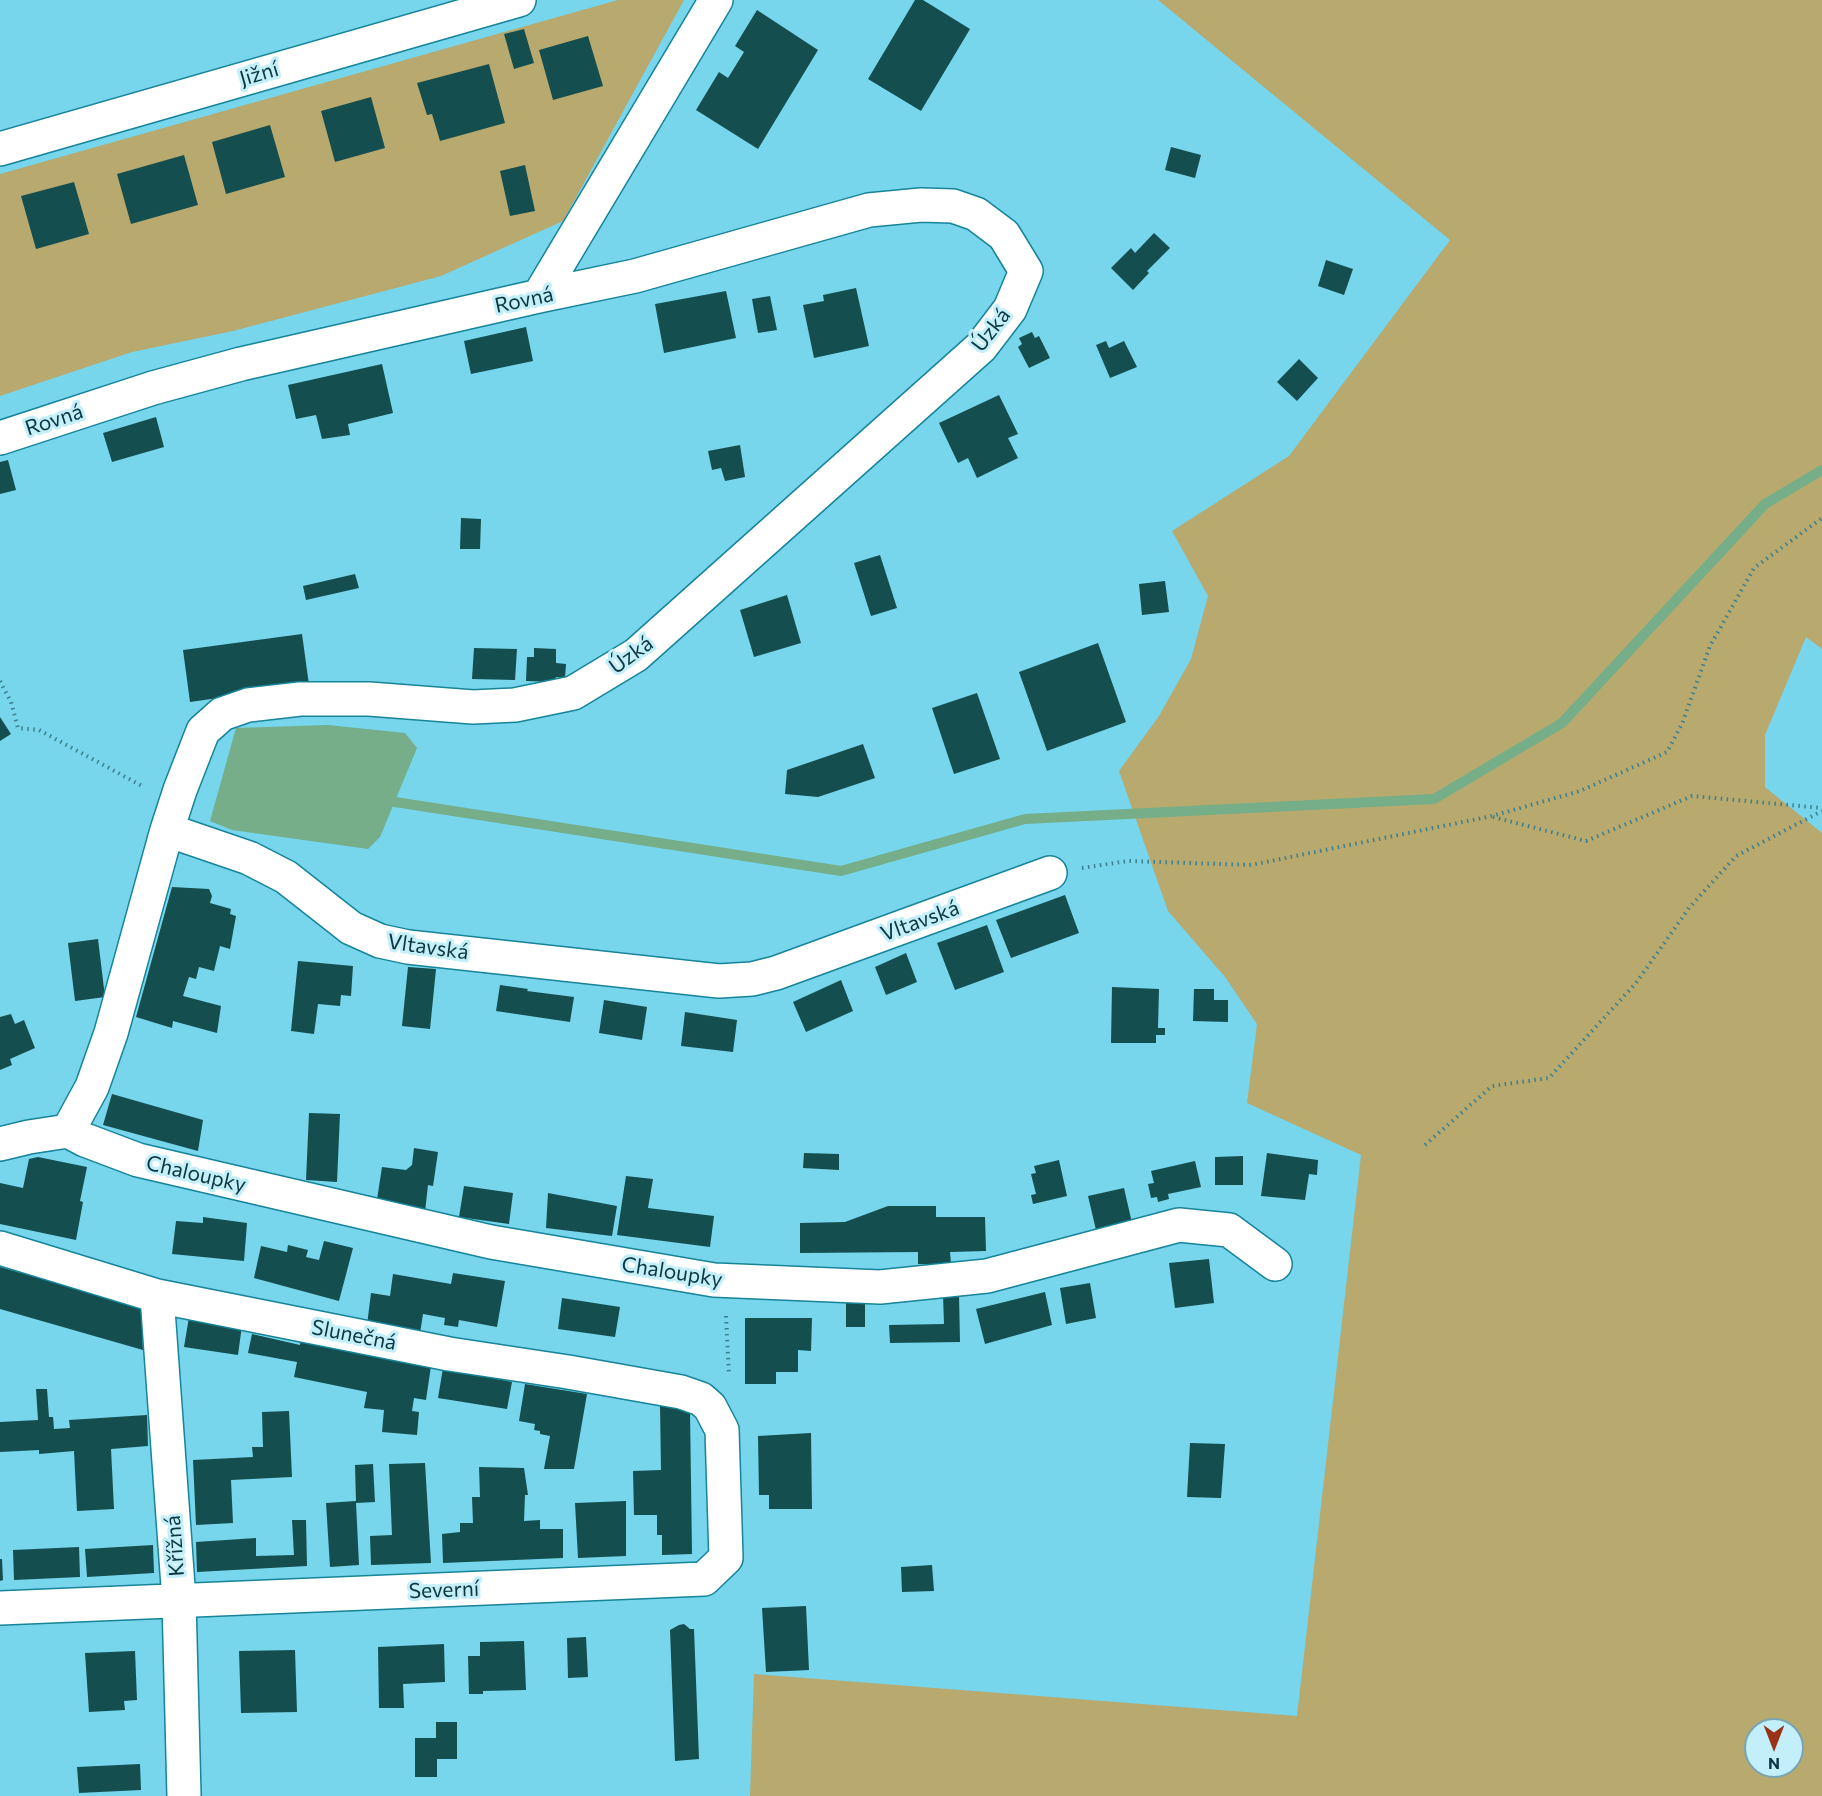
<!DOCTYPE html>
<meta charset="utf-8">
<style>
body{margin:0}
#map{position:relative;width:1822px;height:1796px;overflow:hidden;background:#77d5ec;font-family:Commissioner,sans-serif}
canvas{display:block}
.north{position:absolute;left:1744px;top:1718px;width:60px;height:60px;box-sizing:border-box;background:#c3effa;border:2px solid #7aa5b0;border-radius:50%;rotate:180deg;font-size:16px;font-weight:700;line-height:24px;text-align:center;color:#0c3740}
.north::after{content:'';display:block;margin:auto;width:21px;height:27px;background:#9a3218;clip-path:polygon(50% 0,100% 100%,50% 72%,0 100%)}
</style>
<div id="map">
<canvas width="1822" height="1796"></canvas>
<div class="north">N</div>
</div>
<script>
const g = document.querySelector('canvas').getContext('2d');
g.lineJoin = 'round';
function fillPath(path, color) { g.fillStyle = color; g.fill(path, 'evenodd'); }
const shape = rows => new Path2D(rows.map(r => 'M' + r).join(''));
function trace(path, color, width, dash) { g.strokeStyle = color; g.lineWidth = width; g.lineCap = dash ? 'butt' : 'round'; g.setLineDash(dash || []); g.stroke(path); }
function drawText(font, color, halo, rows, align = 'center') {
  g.font = font + ' Commissioner,sans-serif'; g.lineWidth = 6; g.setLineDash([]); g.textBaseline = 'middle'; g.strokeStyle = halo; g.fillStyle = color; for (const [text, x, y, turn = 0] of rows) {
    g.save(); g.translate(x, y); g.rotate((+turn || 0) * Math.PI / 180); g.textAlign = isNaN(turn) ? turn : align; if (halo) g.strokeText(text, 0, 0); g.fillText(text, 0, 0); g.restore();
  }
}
fillPath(shape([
 [618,0,684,0,563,221,441,276,233,331,132,352,0,396,0,174],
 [1158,0,1822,0,1822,649,1806,637,1765,735,1765,787,1822,833,1822,1796,750,1796,754,1674,1297,1716,1361,1155,1247,1103,1257,1024,1225,977,1168,911,1119,771,1159,716,1191,659,1208,596,1172,531,1289,456,1450,240],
 [1756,1730,1792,1730,1792,1766,1756,1766]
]), '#b8a96f');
fillPath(shape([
 [328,725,405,733,417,748,380,837,368,849,232,830,210,821,236,728]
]), '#75ae88');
trace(shape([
 [395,802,841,871,1025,819,1434,799,1562,723,1765,504,1822,470]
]), '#75ae88', 10);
fillPath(shape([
 [915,0,923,0,970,29,921,111,868,79],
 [757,10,818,50,758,149,696,110,719,72,728,78,744,52,735,46],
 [524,29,534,63,514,69,504,34],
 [588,36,603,86,553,100,539,50],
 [489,64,505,123,440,141,432,114,427,115,417,83],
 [371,97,385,148,335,162,321,111],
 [270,125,285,177,226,194,212,142],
 [1171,147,1201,155,1195,178,1165,170],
 [184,155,198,205,131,224,117,174],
 [525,165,535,211,510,216,500,171],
 [74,182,89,234,36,249,21,196],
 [1154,233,1170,248,1147,271,1149,273,1133,290,1111,268,1131,248,1135,253],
 [1326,260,1353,269,1344,295,1318,286],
 [856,288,869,346,814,358,803,305,824,301,823,295],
 [726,291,736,338,664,353,655,304],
 [770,296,777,330,758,333,752,299],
 [526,327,533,361,471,374,464,341],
 [1032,332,1035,338,1039,336,1050,358,1029,368,1018,347,1022,344,1019,338],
 [1106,341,1109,348,1124,341,1137,367,1110,378,1096,345],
 [1299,359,1318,378,1297,401,1277,382],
 [382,364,393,413,348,424,350,435,322,439,316,415,296,419,288,385],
 [999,395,1018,434,1008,438,1018,458,977,478,968,458,958,463,939,423],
 [156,417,164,447,112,462,103,433],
 [740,445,745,477,725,481,721,468,712,470,708,451],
 [8,460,16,490,0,494,0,462],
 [461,518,481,519,480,549,460,549],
 [880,555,897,608,871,616,854,563],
 [355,574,359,588,306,600,303,586],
 [1165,581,1169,612,1142,615,1139,584],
 [787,595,801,643,754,657,740,610],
 [302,634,309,685,190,702,183,650],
 [1098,643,1126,722,1047,751,1019,672],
 [474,648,517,649,515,680,472,679],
 [534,648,556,649,556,663,566,664,565,678,556,677,555,682,526,681,527,657,534,657],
 [977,693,1000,759,954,774,932,708],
 [0,717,11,734,0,741],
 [863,744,875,778,818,797,785,794,787,770],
 [172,887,209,889,212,896,210,903,231,909,230,914,236,916,230,949,220,946,214,971,199,967,196,979,189,977,183,996,221,1006,217,1033,173,1021,172,1028,136,1017],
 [1065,895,1079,933,1011,958,996,920],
 [987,925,1004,972,955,990,937,943],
 [98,939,105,997,75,1001,68,943],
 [906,953,917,982,886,995,875,967],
 [298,961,353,966,351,996,341,995,340,1006,318,1004,314,1034,291,1031],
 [408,967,436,969,430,1029,402,1026],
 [841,980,853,1011,806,1032,793,1002],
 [500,985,528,989,527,991,574,997,570,1022,496,1011],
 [1112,987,1159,989,1158,1028,1165,1028,1165,1035,1156,1035,1156,1043,1111,1043],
 [1194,989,1214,989,1214,1000,1228,1000,1228,1022,1193,1021],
 [604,1000,647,1007,642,1040,599,1033],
 [685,1012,737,1020,733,1052,681,1046],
 [11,1014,15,1024,24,1020,35,1048,10,1059,12,1065,0,1070,0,1017],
 [112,1094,203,1120,198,1151,103,1125],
 [309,1113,340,1114,337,1182,306,1180],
 [414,1148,438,1152,433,1186,428,1185,425,1212,376,1206,382,1167,406,1170,412,1165],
 [804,1153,839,1154,839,1170,803,1168],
 [1267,1153,1318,1160,1317,1175,1309,1174,1305,1200,1261,1196],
 [1243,1156,1243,1185,1215,1185,1215,1157],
 [38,1157,87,1167,80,1201,83,1202,76,1240,0,1224,0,1183,23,1188,29,1159],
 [1059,1160,1067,1196,1033,1204,1031,1195,1036,1194,1031,1174,1036,1173,1034,1166],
 [1195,1161,1201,1187,1168,1194,1169,1199,1158,1202,1157,1197,1151,1198,1148,1184,1154,1183,1151,1171],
 [626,1176,653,1179,648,1208,714,1216,710,1247,617,1235],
 [464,1186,513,1193,509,1224,459,1217],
 [1124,1188,1132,1223,1096,1230,1088,1196],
 [548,1193,617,1206,612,1236,546,1228],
 [888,1206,936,1206,936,1217,985,1217,986,1251,950,1252,951,1264,918,1264,918,1252,800,1253,800,1223,845,1222],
 [203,1217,247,1223,244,1261,172,1254,176,1221,203,1223],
 [324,1241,353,1248,339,1301,254,1278,261,1246,287,1252,288,1245,308,1250,306,1257,319,1260],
 [1209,1259,1214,1303,1175,1308,1169,1263],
 [0,1267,141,1307,143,1350,0,1309],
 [453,1273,505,1281,497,1327,459,1320,458,1327,444,1325,445,1318,423,1314,420,1333,367,1325,371,1293,390,1296,393,1274,451,1284],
 [1090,1283,1096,1318,1066,1324,1060,1288],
 [1045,1292,1052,1325,985,1344,976,1309],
 [959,1294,960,1342,890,1343,889,1325,944,1324,943,1295],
 [865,1295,865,1327,846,1327,846,1296],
 [562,1298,620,1307,615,1337,558,1329],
 [189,1317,242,1325,238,1355,184,1347],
 [745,1318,812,1318,811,1351,798,1350,798,1372,776,1372,776,1384,745,1384],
 [252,1334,300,1345,301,1339,431,1366,426,1400,414,1398,412,1411,419,1412,417,1435,382,1432,384,1410,364,1408,367,1392,294,1377,297,1362,248,1353],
 [443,1368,512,1382,507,1409,438,1398],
 [525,1384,587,1394,574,1469,544,1469,550,1436,540,1434,540,1431,534,1430,535,1424,519,1421],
 [36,1389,47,1389,49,1417,53,1417,54,1429,70,1428,69,1420,147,1415,148,1446,111,1449,114,1509,77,1511,74,1451,39,1454,39,1450,0,1452,0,1422,38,1420],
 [660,1405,690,1410,692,1554,662,1555,662,1535,657,1535,657,1515,634,1515,633,1471,661,1470],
 [289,1411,292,1477,231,1480,233,1523,196,1525,193,1460,253,1457,252,1447,263,1447,262,1412],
 [811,1433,812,1509,769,1509,769,1495,759,1495,758,1436],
 [1190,1443,1225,1444,1221,1498,1187,1497],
 [425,1463,431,1563,371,1565,370,1536,392,1535,389,1464],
 [373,1464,375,1502,356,1503,359,1565,330,1567,326,1503,356,1501,355,1465],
 [479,1467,524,1468,528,1495,525,1495,524,1521,540,1520,540,1529,563,1529,563,1558,443,1563,442,1534,460,1532,460,1523,473,1523,472,1497,480,1497],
 [626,1501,626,1556,578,1558,575,1503],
 [292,1520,306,1520,307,1566,197,1572,196,1542,256,1538,256,1556,294,1555],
 [153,1545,154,1573,87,1577,85,1549],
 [79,1547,80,1577,14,1580,13,1550],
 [0,1559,2,1559,3,1580,0,1581],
 [932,1565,934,1591,902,1592,901,1567],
 [806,1606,809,1670,766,1672,762,1608],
 [684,1624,690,1629,694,1629,699,1759,675,1761,670,1630,679,1625],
 [586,1637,588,1677,568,1678,567,1638],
 [524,1641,526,1690,483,1691,483,1694,469,1694,468,1656,480,1656,480,1642],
 [444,1644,445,1682,403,1684,404,1708,379,1708,378,1647],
 [295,1650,297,1712,241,1713,239,1651],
 [135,1651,137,1700,124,1701,125,1710,89,1712,85,1653],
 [436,1722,457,1722,457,1759,437,1759,437,1777,415,1777,415,1738,436,1738],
 [140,1764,141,1790,79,1793,77,1767]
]), '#154e4e');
const street = shape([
 [0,149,519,0],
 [539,296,716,0],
 [0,438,153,388,241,364,539,296,635,276,869,210,921,205,953,206,976,214,1004,235,1026,271,1010,309,981,347,636,655,573,693,515,705,473,707,369,699,300,699,248,705,222,714,203,731,180,790,167,830],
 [68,1131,85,1140,138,1160,491,1242,714,1280,880,1287,987,1276,1179,1225,1229,1230,1275,1264],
 [0,1144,29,1137,68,1131,92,1087,111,1033,167,830,249,858,286,877,351,928,380,941,408,947,719,981,752,979,776,973,1050,873],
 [0,1248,157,1296,449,1354,568,1372,681,1392,701,1399,710,1407,722,1430,726,1558,704,1579,0,1608],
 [157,1296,179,1600,184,1796]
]);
trace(street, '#168499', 36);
trace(shape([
 [0,681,11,702,18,728,39,730,144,787],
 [1493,817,1586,841,1692,796,1822,808],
 [1082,868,1128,861,1251,865,1492,816,1580,791,1667,752,1682,724,1710,646,1754,568,1822,518],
 [1425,1145,1492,1086,1549,1078,1636,983,1689,908,1736,856,1822,811],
 [726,1316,729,1375]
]), '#3d7f8e', 4, [1.5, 4.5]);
trace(street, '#fff', 33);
drawText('21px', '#0c3740', '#c3effa', [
 ["Jižní",259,74,-16],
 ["Rovná",524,300,-12],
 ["Úzká",991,330,-52],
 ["Rovná",54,420,-18],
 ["Úzká",631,655,-36],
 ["Vltavská",920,921,-20],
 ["Vltavská",428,947,8],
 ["Chaloupky",196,1174,13],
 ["Chaloupky",672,1272,9],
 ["Slunečná",354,1335,11],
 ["Křížná",175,1546,-94],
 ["Severní",444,1590,-2]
]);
</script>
